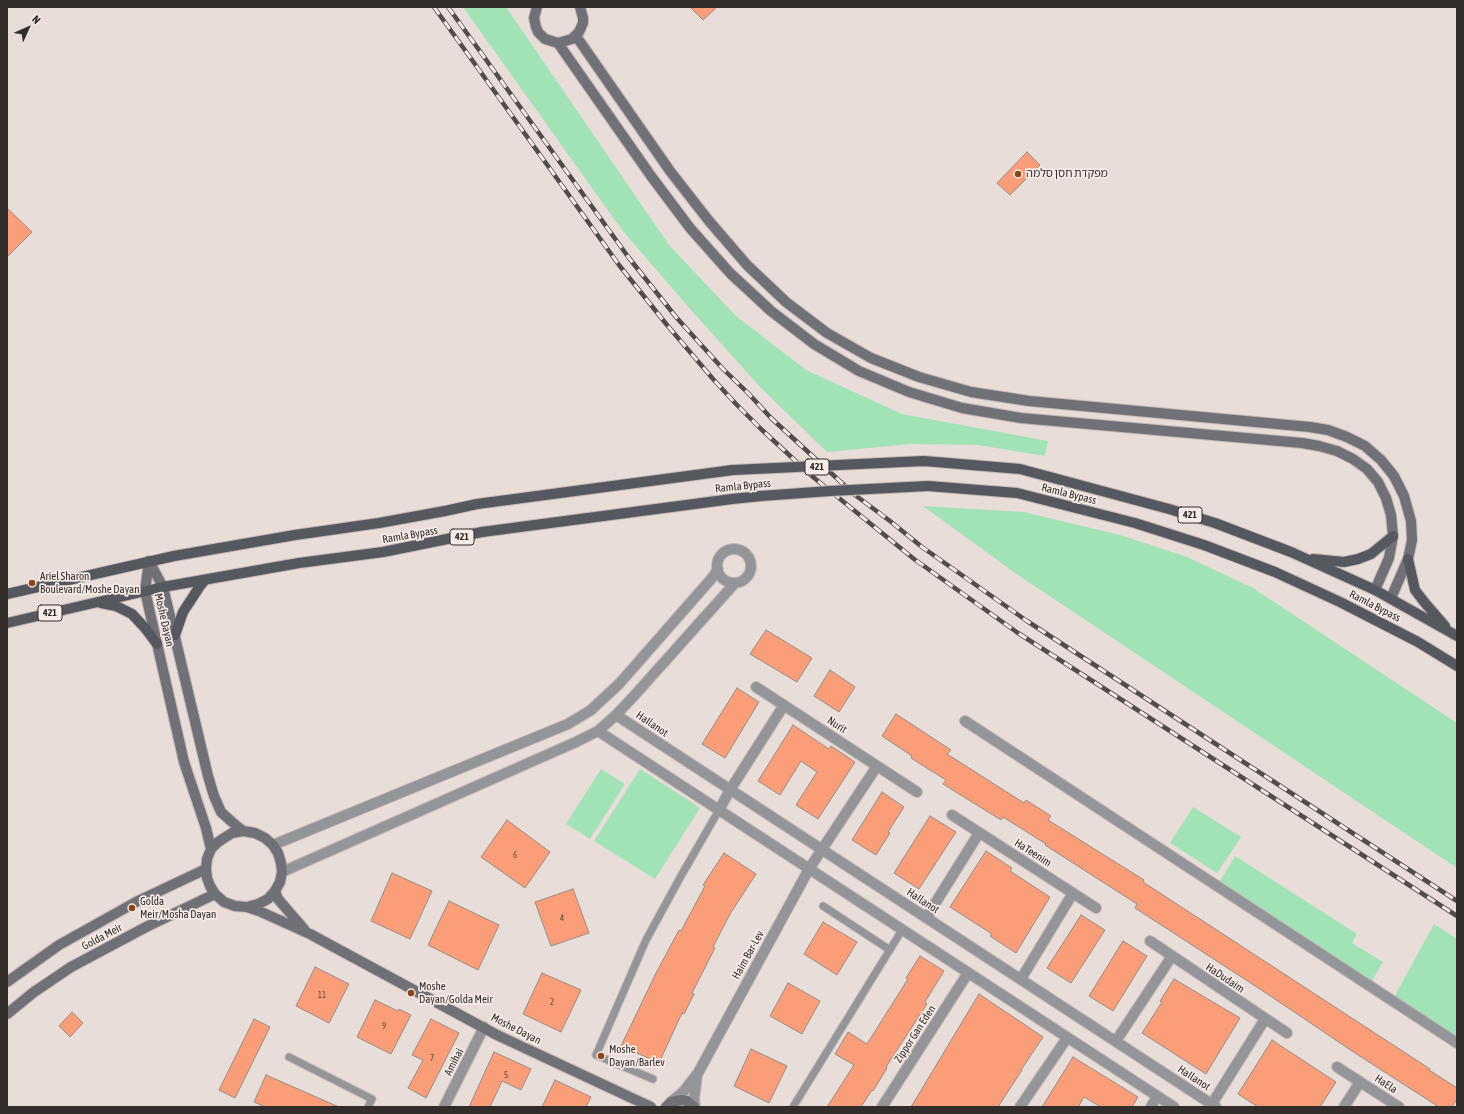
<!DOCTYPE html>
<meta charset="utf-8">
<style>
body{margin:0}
#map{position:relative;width:1464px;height:1114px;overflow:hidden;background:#e9ddd9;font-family:"Asap Condensed",sans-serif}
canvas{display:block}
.frame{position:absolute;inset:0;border:8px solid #322d2b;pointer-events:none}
.north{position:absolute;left:8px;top:8px;width:40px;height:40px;-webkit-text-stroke:3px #f6ebe6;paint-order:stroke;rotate:45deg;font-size:11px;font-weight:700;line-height:16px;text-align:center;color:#322d2b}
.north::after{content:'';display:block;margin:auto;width:14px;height:18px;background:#322d2b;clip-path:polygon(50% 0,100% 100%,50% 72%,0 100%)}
</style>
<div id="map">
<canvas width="1464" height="1114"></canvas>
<div class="frame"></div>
<div class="north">N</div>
</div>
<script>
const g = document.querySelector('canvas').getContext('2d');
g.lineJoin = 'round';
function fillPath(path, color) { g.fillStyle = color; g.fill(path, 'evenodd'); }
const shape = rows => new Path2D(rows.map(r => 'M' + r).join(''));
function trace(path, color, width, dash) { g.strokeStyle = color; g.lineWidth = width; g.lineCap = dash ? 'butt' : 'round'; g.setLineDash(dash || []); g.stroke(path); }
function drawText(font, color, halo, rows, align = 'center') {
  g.font = font + ' "Asap Condensed","Noto Sans Hebrew",sans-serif'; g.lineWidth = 3.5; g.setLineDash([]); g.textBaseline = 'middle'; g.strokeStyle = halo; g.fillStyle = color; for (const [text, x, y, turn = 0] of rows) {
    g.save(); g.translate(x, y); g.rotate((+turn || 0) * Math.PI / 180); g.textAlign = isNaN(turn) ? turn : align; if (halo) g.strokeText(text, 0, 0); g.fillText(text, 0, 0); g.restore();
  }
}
fillPath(shape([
 [463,7,506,7,669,245,736,316,806,370,902,414,1048,441,1045,456,978,445,910,444,827,452,761,388,691,310,622,230],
 [923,506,1024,512,1120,535,1187,557,1253,588,1457,723,1457,868,1015,573],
 [601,769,625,784,590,839,566,824],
 [640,769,700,808,655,879,594,841],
 [1193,807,1241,837,1217,873,1170,843],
 [1235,856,1357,934,1352,943,1383,962,1369,986,1217,886],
 [1434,924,1457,939,1457,1045,1392,1001]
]), '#a1e2b7');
const building = shape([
 [690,7,717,7,703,20,690,7],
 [1027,152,1040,165,1010,195,997,183,1027,152],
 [7,208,32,232,7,257,7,208],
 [766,630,812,658,797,682,750,654,766,630],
 [830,670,855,687,839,712,814,696,830,670],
 [737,688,759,702,725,758,702,744,737,688],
 [896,714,951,750,947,754,1024,803,1026,800,1051,816,1048,820,1144,880,1143,882,1206,923,1430,1069,1429,1070,1457,1088,1457,1099,1452,1107,1439,1107,1355,1053,1263,991,1135,908,1137,904,1045,845,1046,844,1003,817,1001,820,943,784,946,780,911,758,912,756,882,736,896,714],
 [793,725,829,749,831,746,855,762,818,819,796,805,817,772,801,761,780,795,758,781,793,725],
 [882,792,904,807,888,832,890,833,876,855,852,840,882,792],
 [930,816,956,832,919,889,894,873,930,816],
 [507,820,550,852,525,888,481,857,507,820],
 [986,851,1012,868,1010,871,1050,897,1016,953,990,936,992,934,950,907,986,851],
 [724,853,756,874,730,914,713,947,715,948,692,993,694,994,684,1014,682,1013,659,1063,621,1046,655,975,679,930,681,931,705,886,703,885,724,853],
 [392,873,432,891,410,939,371,921,392,873],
 [573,889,589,933,551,946,535,902,573,889],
 [449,901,499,925,478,970,428,945,449,901],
 [1081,915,1105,930,1071,983,1047,968,1081,915],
 [823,922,857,942,837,975,804,954,823,922],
 [1123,941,1147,956,1113,1011,1089,996,1123,941],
 [920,956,944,971,925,1002,927,1004,886,1067,887,1068,873,1091,872,1090,861,1107,827,1107,854,1065,835,1054,848,1032,867,1044,908,979,906,978,920,956],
 [315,967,349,984,329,1023,296,1006,315,967],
 [542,973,581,990,561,1032,523,1014,542,973],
 [1174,979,1240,1018,1206,1074,1142,1033,1162,1002,1160,1001,1174,979],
 [788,983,820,1001,802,1034,770,1016,788,983],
 [979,994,1043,1037,1021,1070,1022,1070,998,1107,911,1107,979,994],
 [375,1000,398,1011,399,1009,411,1015,391,1054,357,1037,375,1000],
 [72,1012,83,1023,70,1037,59,1026,72,1012],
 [254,1019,270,1027,235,1098,219,1090,254,1019],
 [431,1019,459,1033,426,1098,408,1088,423,1060,412,1055,431,1019],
 [1272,1040,1336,1082,1320,1107,1258,1107,1238,1094,1272,1040],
 [751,1049,787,1066,769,1103,734,1086,751,1049],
 [494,1052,531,1069,521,1090,502,1081,490,1107,469,1107,494,1052],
 [1073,1057,1138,1097,1132,1107,1101,1107,1084,1097,1078,1107,1042,1107,1073,1057],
 [266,1075,339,1107,265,1107,254,1102,266,1075],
 [555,1080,591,1097,586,1107,542,1107,555,1080]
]);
fillPath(building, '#f99e79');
trace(building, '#968b87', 1);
const lane = shape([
 [823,906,890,950],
 [289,1057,372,1099,368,1107],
 [653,1079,596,1055,646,940,681,876,719,810],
 [793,1107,902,930]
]);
const street = shape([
 '717 566a17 17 0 1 1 34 0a17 17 0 1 1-34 0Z',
 [756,687,917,792],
 [616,715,1216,1107],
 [965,721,1457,1043],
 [598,731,1174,1107],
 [719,810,730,790,784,705],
 [952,815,1096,908],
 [273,845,568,724,591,710,619,684,712,578,718,569],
 [282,872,576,742,598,731,616,715,633,697,735,583],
 [926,918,979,833],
 [1150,941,1287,1033],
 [1021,979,1073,893],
 [1116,1041,1172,956],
 [1337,1067,1399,1107],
 [671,1102,684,1091,698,1073,809,869,877,766],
 [444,1107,484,1027],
 [695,1107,694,1099,697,1075],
 [882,1107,968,973],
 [1020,1107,1067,1038],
 [1151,1107,1157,1096],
 [1210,1107,1265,1019],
 [1344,1107,1360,1082]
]);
const secondary = shape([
 [537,7,534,18,536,27,538,32,545,39,558,43,572,39,579,32,583,23,583,18,580,7],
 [576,36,670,171,709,221,747,265,786,302,827,333,871,358,919,377,971,392,1029,401,1310,427,1328,430,1347,437,1365,446,1381,460,1394,476,1404,496,1411,521,1412,540,1408,559,1391,598],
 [558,43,651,176,690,228,730,273,771,311,814,344,859,371,909,392,962,408,1021,418,1302,443,1319,446,1337,451,1353,459,1367,469,1378,482,1386,498,1391,515,1393,536,1389,558,1375,590],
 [149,561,145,591,184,762,206,828,211,849],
 [149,561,163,587,208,776,214,796,221,812,232,822,243,831],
 [275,891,278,899,284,906,304,929],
 [247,907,258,904,268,899,275,891,280,882,282,872,281,863,278,853,273,845,265,838,255,833,243,831,232,833,218,842,211,849,207,859,206,869,207,878,210,886,215,894,224,902,235,906,247,907,259,911,310,934,497,1035,651,1107],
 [7,982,59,945,136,902,206,869],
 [7,1014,34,992,71,967,148,926,215,894],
 [666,1107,671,1102,682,1100,687,1101,694,1107]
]);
const primary = shape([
 [902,462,924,461,1020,469,1169,509,1215,523,1291,552,1375,590,1457,636],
 [928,486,1017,493,1135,523,1204,545,1275,572,1340,602,1418,642,1457,666],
 [1313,559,1344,562,1358,559,1371,554,1393,536],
 [1408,559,1415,590,1425,603,1445,626],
 [7,594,174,556,295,535,379,523,445,511,477,504,733,470],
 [101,603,116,606,132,614,145,628,157,644],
 [7,623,163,587,299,563,383,552,482,532,732,499,761,496],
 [175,635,183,612,200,586,205,580]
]);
trace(lane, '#c4bab6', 9);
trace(street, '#c4bab6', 12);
trace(secondary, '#c4bab6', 12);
trace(primary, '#c4bab6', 12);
trace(lane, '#949599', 7);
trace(street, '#949599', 10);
trace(secondary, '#707177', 10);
trace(primary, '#56585f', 10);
const rail = shape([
 [434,7,619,265,667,325,713,379,736,404,761,429,813,477,914,559,1018,633,1457,916],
 [448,7,629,258,676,317,723,369,748,393,771,418,855,495,890,521,922,547,1027,621,1457,901]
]);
trace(rail, '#524c4a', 4.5);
trace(rail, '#f6ebe6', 3, [9]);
const primaryBridge = shape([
 [733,470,902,462],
 [761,496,830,491,928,486]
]);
trace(primaryBridge, '#c4bab6', 12, []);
trace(primaryBridge, '#56585f', 10);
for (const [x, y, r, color] of [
 [1018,174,4,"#8a451b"],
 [32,583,4,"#8a451b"],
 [132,908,4,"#8a451b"],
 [411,993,4,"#8a451b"],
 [601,1056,4,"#8a451b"]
]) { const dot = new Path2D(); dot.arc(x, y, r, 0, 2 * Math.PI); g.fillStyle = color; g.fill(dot); trace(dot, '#f6ebe6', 1.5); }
drawText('9px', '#64493e', null, [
 ["6",515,855],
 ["4",562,918],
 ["11",322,995],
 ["2",552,1002],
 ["9",384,1026],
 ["7",432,1058],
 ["5",506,1075]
]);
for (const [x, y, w] of [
 [817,467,24],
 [1190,515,24],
 [462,537,24],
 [50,613,24]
]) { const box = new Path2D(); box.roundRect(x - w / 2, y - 8, w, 16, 3); g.fillStyle = '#f6ebe6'; g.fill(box); trace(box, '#322d2b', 1); }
drawText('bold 10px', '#322d2b', null, [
 ["421",817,467],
 ["421",1190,515],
 ["421",462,537],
 ["421",50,613]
]);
drawText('11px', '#322d2b', '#f6ebe6', [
 ["מפקדת חסן סלמה",1026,174],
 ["Ariel Sharon",40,577],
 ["Boulevard/Moshe Dayan",40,590],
 ["Golda",140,902],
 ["Meir/Mosha Dayan",140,915],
 ["Moshe",419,987],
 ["Dayan/Golda Meir",419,1000],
 ["Moshe",609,1050],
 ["Dayan/Barlev",609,1063]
], 'left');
drawText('11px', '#322d2b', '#f6ebe6', [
 ["Ramla Bypass",743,486,-6],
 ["Ramla Bypass",1069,494,14],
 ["Ramla Bypass",410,535,-10],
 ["Ramla Bypass",1375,606,27],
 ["Moshe Dayan",164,620,77],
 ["HaIlanot",652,724,34],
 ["Nurit",837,725,33],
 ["HaTeenim",1033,853,33],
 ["HaIlanot",923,901,33],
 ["Golda Meir",102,937,-28],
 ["Haim Bar-Lev",748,955,-61],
 ["HaDudaim",1225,978,34],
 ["Moshe Dayan",516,1029,27],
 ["Zippor Gan Eden",915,1034,-57],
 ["Amihai",454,1062,-63],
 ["HaIlanot",1194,1078,33],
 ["HaEla",1386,1084,33]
]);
</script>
